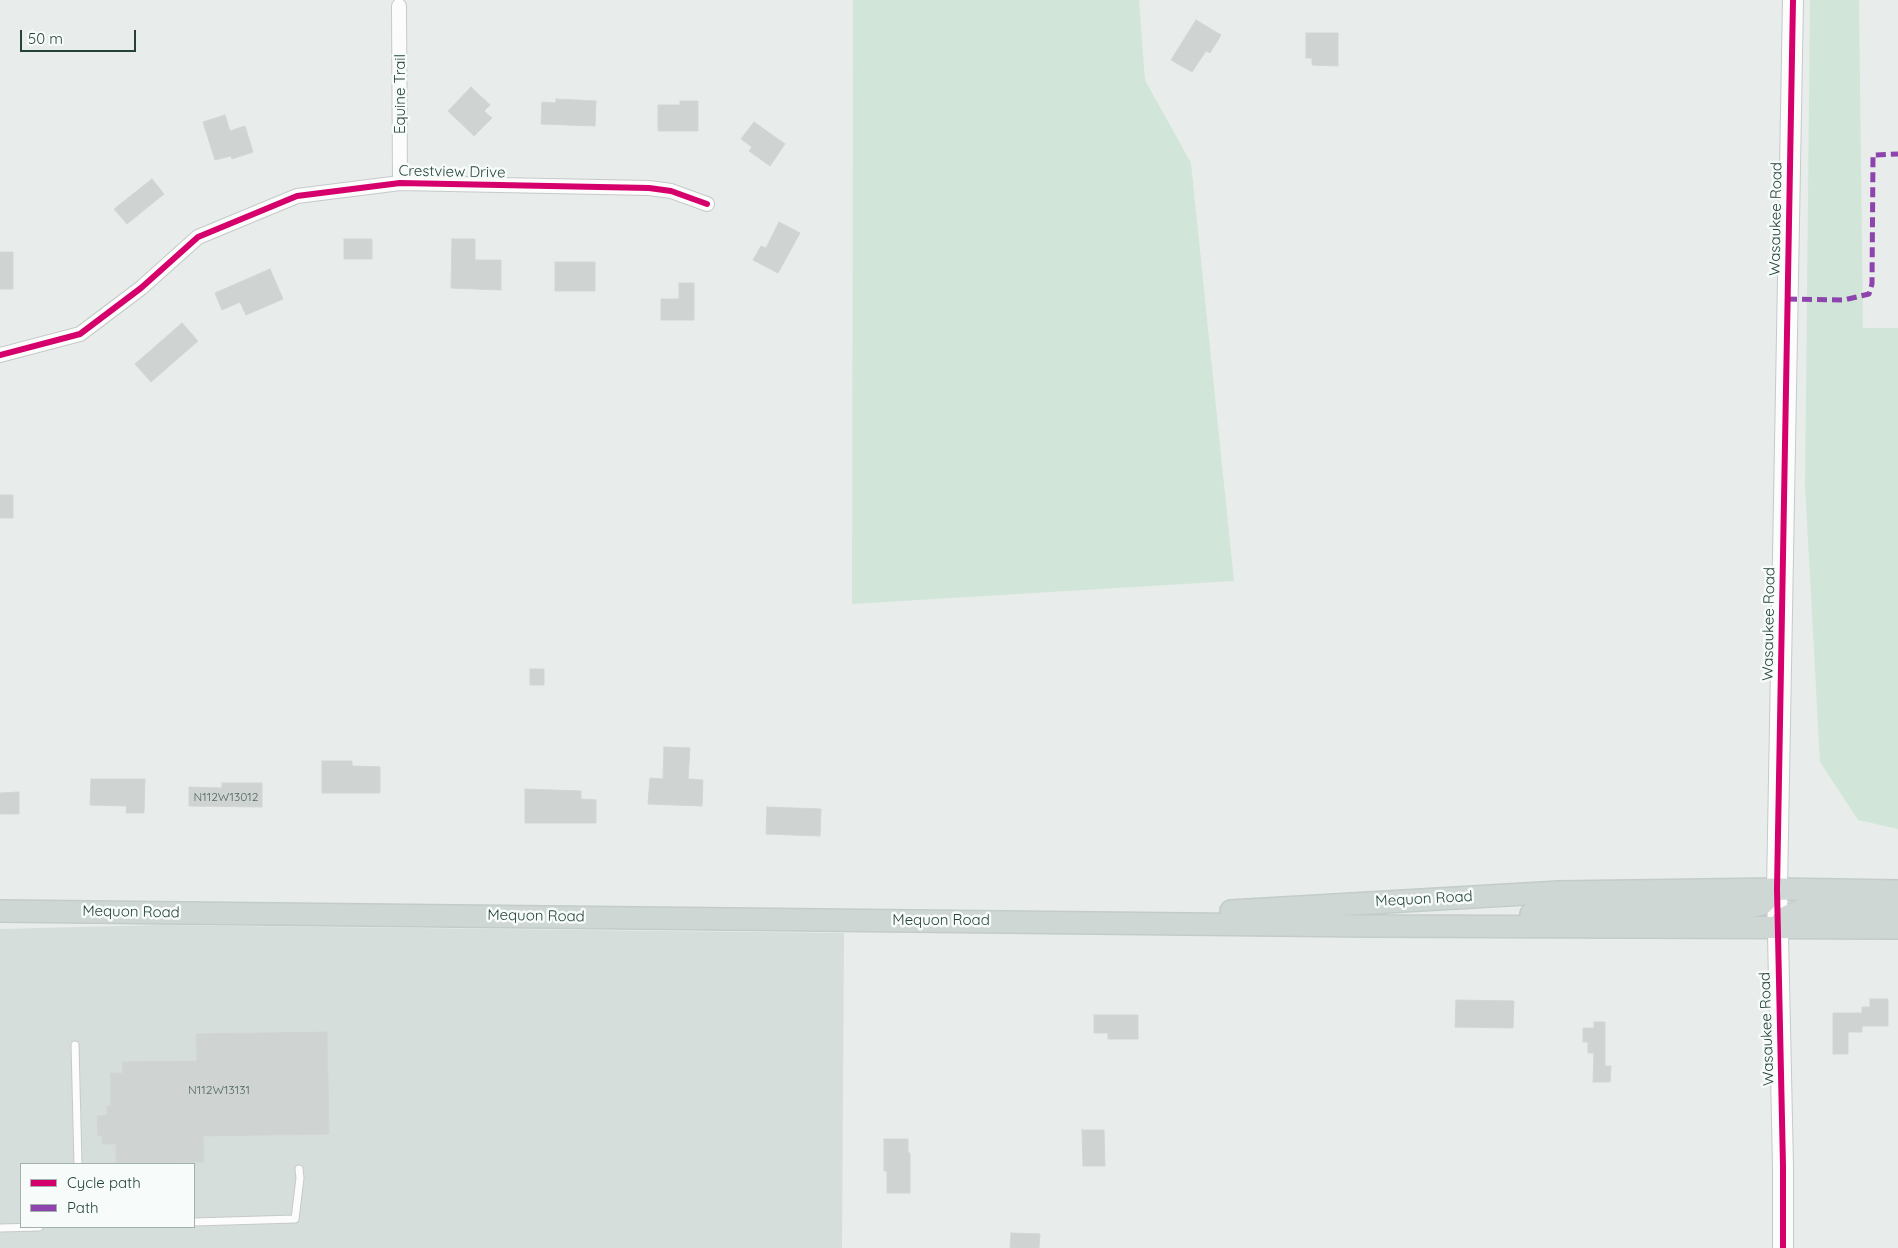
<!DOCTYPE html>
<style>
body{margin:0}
#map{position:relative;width:1898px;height:1248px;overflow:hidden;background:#e8edeb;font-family:Quicksand,sans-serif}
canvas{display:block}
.legend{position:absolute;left:20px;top:1163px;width:175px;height:65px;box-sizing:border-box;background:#f7fbf9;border:1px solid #a3b1ad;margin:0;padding:6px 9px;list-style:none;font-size:15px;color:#24423a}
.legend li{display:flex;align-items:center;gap:10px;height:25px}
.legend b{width:25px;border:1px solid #a3b1ad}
.scale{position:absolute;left:20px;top:30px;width:116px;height:22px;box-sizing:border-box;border:2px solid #24423a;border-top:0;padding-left:6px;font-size:15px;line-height:18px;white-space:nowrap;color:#24423a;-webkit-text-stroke:4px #f7fbf9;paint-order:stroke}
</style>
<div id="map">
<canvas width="1898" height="1248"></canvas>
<ul class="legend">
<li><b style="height:6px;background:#d6006c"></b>Cycle path</li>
<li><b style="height:6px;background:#8e44ad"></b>Path</li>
</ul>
<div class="scale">50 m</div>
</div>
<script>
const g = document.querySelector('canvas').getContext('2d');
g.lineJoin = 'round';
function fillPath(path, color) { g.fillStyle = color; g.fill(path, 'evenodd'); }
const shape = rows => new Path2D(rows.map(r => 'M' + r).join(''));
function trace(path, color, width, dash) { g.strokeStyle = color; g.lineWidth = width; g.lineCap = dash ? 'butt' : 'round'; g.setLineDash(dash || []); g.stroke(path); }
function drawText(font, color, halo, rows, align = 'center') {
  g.font = font + ' Quicksand,sans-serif'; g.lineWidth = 5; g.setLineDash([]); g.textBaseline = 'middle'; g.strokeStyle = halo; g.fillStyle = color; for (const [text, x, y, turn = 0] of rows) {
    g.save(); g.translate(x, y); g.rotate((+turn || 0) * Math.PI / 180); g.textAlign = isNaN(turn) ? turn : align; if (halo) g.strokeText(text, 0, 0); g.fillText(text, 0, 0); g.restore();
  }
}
fillPath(shape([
 [158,925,844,933,842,1248,0,1248,0,929],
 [21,1164,194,1164,194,1227,21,1227]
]), '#d6dedb');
fillPath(shape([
 [853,0,1139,0,1145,80,1191,163,1234,581,852,604],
 [1810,0,1859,0,1863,328,1898,328,1898,829,1858,820,1820,762,1805,486]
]), '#d1e6d8');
const building = shape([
 [1196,20,1221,35,1210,53,1206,51,1192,72,1171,60,1196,20],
 [1306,33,1338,33,1338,66,1312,65,1312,58,1306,58,1306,33],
 [471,87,490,105,484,111,492,118,474,136,448,111,471,87],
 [556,99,596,101,595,126,541,124,542,102,556,103,556,99],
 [680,101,698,101,698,131,658,131,658,105,680,105,680,101],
 [225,115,230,131,245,126,253,152,232,159,231,156,215,160,203,122,225,115],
 [754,122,785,144,770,166,749,151,752,147,741,139,754,122],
 [152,179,164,194,127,224,114,209,152,179],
 [779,222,800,233,778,273,753,260,761,246,766,248,779,222],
 [344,239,372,239,372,259,344,259,344,239],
 [452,239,475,239,475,260,501,260,501,290,451,288,452,239],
 [0,252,13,252,13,289,0,289,0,252],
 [555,262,595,262,595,291,555,291,555,262],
 [270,269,283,299,246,315,240,302,222,310,215,293,270,269],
 [679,283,694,283,694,320,661,320,661,299,679,299,679,283],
 [182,323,198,341,151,382,135,364,182,323],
 [0,495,13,495,13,518,0,518,0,495],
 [530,669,544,669,544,685,530,685,530,669],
 [664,747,690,748,688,779,703,780,702,806,648,804,650,778,663,779,664,747],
 [322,761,352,761,352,766,380,767,380,793,322,793,322,761],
 [91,779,145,779,144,813,126,813,127,806,90,805,91,779],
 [222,783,262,783,262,807,189,806,189,787,222,788,222,783],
 [525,789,581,791,581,799,596,800,596,823,525,823,525,789],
 [19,792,19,814,0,814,0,793,19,792],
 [767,807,821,809,820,836,766,834,767,807],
 [1870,999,1888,999,1888,1026,1862,1026,1862,1032,1848,1032,1848,1054,1833,1054,1833,1013,1862,1013,1862,1007,1870,1007,1870,999],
 [1456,1000,1514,1001,1513,1028,1455,1027,1456,1000],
 [1094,1015,1138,1015,1138,1039,1108,1039,1108,1033,1094,1033,1094,1015],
 [1594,1022,1605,1022,1605,1066,1611,1066,1610,1082,1593,1082,1594,1053,1588,1053,1588,1042,1583,1042,1583,1028,1594,1028,1594,1022],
 [327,1032,329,1134,203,1136,204,1162,116,1163,116,1144,102,1144,102,1136,98,1136,97,1116,107,1115,107,1106,111,1106,110,1073,123,1073,122,1062,197,1061,196,1034,327,1032],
 [1082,1130,1104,1130,1105,1166,1083,1166,1082,1130],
 [884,1139,908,1139,908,1153,910,1153,910,1193,887,1193,887,1171,884,1171,884,1139],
 [1011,1233,1040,1234,1039,1248,1010,1248,1011,1233]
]);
fillPath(building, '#cfd4d2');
trace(building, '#d1d6d4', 1);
const lane = shape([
 [75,1045,78,1164],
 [194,1222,295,1219,300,1178,299,1169],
 [0,1228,39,1227]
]);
const street = shape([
 [399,6,400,183],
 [0,355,80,334,141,288,198,237,297,196,400,183,649,188,671,191,707,204]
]);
const secondary = shape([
 [1783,1248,1783,1166,1777,889,1793,0]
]);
const primary = shape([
 [0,911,1368,926,1898,928],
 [1231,911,1559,892,1777,889,1898,891],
 [1531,914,1630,909,1744,908,1762,904,1777,889],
 [1777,928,1786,917,1803,909,1898,909]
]);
trace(lane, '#c5cac8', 9);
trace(street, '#c5cac8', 16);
trace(secondary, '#c3cbc8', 22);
trace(primary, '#c3ccc9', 24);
trace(lane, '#fcfcfc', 7);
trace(street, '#fcfcfc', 14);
trace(secondary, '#fcfcfc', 20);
trace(primary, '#cfd7d5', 21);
trace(shape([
 [1787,299,1844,300,1869,294,1872,284,1873,155,1898,154]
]), '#8e44ad', 5, [10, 5]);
trace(shape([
 [0,355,80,334,141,288,198,237,297,196,400,183,649,188,671,191,707,204],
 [1783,1248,1783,1166,1777,889,1793,0]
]), '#d6006c', 6);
drawText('12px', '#506761', null, [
 ["N112W13012",226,797],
 ["N112W13131",219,1090]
]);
drawText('15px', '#24423a', '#f7fbf9', [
 ["Equine Trail",400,94,-90],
 ["Crestview Drive",452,172,1],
 ["Wasaukee Road",1776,219,-89],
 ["Wasaukee Road",1769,624,-89],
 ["Mequon Road",1424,899,-3],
 ["Mequon Road",131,912,1],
 ["Mequon Road",536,916,1],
 ["Mequon Road",941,920],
 ["Wasaukee Road",1767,1029,-92]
]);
</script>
